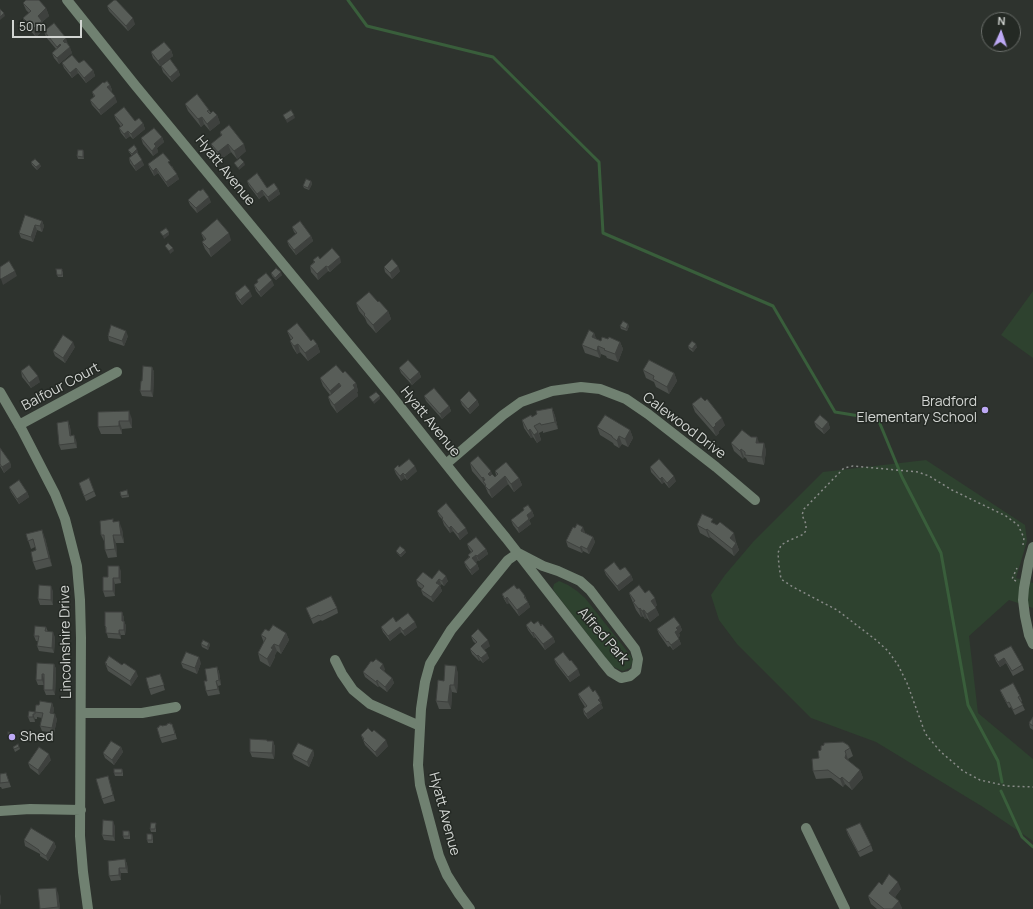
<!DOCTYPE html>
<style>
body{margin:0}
#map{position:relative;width:1033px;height:909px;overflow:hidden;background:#2e332e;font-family:Manrope,sans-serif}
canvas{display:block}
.north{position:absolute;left:981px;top:12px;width:40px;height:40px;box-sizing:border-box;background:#242924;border:1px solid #6a6e6a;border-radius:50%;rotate:3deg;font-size:11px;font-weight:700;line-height:16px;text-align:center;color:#d2d5d2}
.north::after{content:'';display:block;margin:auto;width:14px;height:18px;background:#bda9f5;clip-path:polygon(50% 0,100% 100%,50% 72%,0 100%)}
.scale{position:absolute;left:12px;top:20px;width:70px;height:18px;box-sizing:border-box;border:2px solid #d2d5d2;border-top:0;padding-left:5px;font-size:12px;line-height:14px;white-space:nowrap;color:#d2d5d2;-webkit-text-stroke:3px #242924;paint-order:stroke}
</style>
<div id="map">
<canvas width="1033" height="909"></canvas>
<div class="north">N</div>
<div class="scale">50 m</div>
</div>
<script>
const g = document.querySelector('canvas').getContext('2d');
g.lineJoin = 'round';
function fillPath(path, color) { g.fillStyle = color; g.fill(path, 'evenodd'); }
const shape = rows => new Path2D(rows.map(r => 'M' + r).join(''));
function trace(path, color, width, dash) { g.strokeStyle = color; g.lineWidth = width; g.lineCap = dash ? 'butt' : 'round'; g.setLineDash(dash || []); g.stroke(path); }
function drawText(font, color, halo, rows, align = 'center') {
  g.font = font + ' Manrope,sans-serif'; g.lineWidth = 3; g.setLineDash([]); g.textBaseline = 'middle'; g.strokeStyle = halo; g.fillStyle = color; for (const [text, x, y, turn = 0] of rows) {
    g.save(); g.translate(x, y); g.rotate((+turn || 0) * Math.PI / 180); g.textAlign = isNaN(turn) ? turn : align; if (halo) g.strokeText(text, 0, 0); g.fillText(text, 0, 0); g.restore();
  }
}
fillPath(shape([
 [1033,291,1033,358,1001,335],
 [926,460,1025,525,1027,541,1016,578,1033,583,1033,608,1009,600,969,636,978,713,1033,759,1033,841,983,807,876,742,811,718,737,644,719,620,711,595,725,575,753,542,823,472],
 [559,581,568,585,577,591,585,598,631,656,633,661,630,668,623,671,620,670,612,666,554,591,553,588,554,584]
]), '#2e422f');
trace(shape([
 [348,0,367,26,493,57,599,162,603,233,773,306,835,412,878,419,902,477,941,553,968,705,998,761,1002,782],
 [1001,791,1022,837,1033,847]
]), '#395e3b', 3);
trace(shape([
 [1023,545,1024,538,1018,525,1006,516,952,490,929,476,918,472,853,466,844,468,804,509,802,515,806,524,806,530,804,534,788,541,781,545,778,553,779,566,781,579,793,587,837,610,876,640,888,651,898,665,907,683,924,730,927,736,941,752,963,771,980,780,1007,786,1033,787],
 [1016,581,1012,579,1017,568]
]), '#888b88', 1.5, [2, 3]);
trace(shape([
 [67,0,135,85,390,394,461,483,506,538,602,661,611,672,621,678,630,676,636,671,638,659,635,649,590,590,580,581,558,571,543,566,518,553],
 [0,392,22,430,55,494,65,519,77,566,80,600,81,638,80,836,83,872,88,909],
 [19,425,117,372],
 [446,464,503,415,521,402,552,391,581,387,600,389,626,399,648,414,716,467,755,500],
 [1033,547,1029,561,1024,588,1023,600,1025,616,1029,635,1033,644],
 [335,660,342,674,353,690,370,704,420,726],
 [81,713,142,713,176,707],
 [0,811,30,809,81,810],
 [806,828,845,909],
 [470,909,459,894,447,875,439,856,420,785,418,765,421,709,425,682,430,664,451,630,508,560,518,553]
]), '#708171', 10);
fillPath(shape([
 [23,3,46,8,49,16,42,22,45,28,36,37,26,26,23,18,29,13,26,10],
 [107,6,135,24,128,31,109,11],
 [44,31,68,44,72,53,59,64,54,58,52,53,56,49,46,37],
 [171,50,173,56,160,66,153,58,151,52],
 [62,63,79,63,93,70,95,76,86,83,78,73,72,78,64,68],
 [161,66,178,70,180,75,172,82,163,72],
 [104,83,110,85,112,90,111,91,117,102,101,115,92,105,90,100,94,97,92,92],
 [185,104,209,110,211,113,217,115,220,123,210,131,204,124,201,127,188,111],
 [114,115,135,121,143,123,145,129,133,139,130,136,126,139,121,133,119,128,121,127,116,120],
 [220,132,246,151,237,159,231,152,220,160,214,151,211,144,221,136],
 [162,137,164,142,157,148,158,152,153,156,143,144,141,138],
 [128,150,138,152,137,153,144,165,136,171,130,163,129,158,132,156,129,152],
 [84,152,84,159,78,159,77,156],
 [31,162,41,166,37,170,32,165],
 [148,164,172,166,179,179,168,187,158,173,154,176,150,169],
 [247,181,267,188,278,189,280,194,269,202,264,195,259,199,249,186],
 [311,181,312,184,309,190,304,188,303,186],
 [188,200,211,202,197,213,190,205],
 [42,221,44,226,42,232,37,230,33,242,21,238,19,233],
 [292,227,311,236,313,241,296,255,289,246,287,241,296,234,294,232],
 [201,233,231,240,211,257,205,249,202,242,204,240],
 [320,259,341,262,330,272,328,271,318,280,311,272,310,266,314,262,313,260],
 [384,267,400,271,392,279,385,272],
 [63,271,63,277,58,277,57,275],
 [271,273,282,275,276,280,272,276],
 [257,280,274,285,261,297,256,291,254,285,258,282],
 [235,293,252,296,242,305,237,299],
 [378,302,388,311,391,319,376,333,367,323,365,318,359,311,356,303],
 [620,326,629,326,627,331,621,329],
 [287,331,311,341,317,344,320,352,308,361,300,352,297,354,293,348,290,341,291,340],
 [594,333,596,339,601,341,608,339,620,342,623,349,618,362,607,358,606,356,601,354,600,358,585,353,582,345],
 [108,336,128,336,124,346,109,341],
 [688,346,697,347,693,352,689,349],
 [75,347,65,363,55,356,53,351],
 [152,367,154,372,153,397,142,396,140,391],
 [399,368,419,372,421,377,412,385,401,373],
 [643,370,674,373,677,381,669,394,656,387,654,382,646,378],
 [21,371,40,382,31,388,22,377],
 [343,373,356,383,358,391,357,392,358,396,337,413,331,405,328,397,330,395,323,386,320,378],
 [424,396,449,406,451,411,442,419,426,401],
 [460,400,477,400,479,405,470,414,462,405],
 [692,404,725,425,719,431,719,433,716,436,695,412],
 [552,408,555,416,558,429,543,433,543,431,539,433,541,440,537,443,533,437,531,438,524,428,522,420,532,417],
 [98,412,132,419,132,428,122,429,122,434,101,434,98,427],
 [68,421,70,427,71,435,76,440,77,448,61,450,59,445],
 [814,422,828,422,830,428,824,434,816,427],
 [597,427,630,430,633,438,628,447,622,444,619,448,614,445,613,443,600,435],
 [731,443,764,443,766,451,764,465,748,462,746,458,744,457,743,459,734,451],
 [0,448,10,462,11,467,4,473,0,466],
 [470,463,492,474,495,477,496,475,495,471,519,478,522,485,514,492,508,484,492,498,488,493,485,486,472,471],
 [399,467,417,471,407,480,405,478,401,481,396,474,394,469],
 [650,467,676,481,669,488,664,482,662,484,651,472],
 [79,483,94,491,96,496,86,501],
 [9,487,27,492,29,497,19,504,11,492],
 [128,493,129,497,122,498,121,496],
 [523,508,532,511,534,516,529,520,531,524,519,533,513,525,511,520,524,510],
 [437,511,468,533,460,540,453,531,450,533,444,525,442,519,439,516],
 [113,519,113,522,122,529,124,543,116,543,117,557,108,558,105,550,105,543,101,535],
 [714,523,736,541,736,542,739,550,734,556,710,537,709,538,700,533,697,525],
 [585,532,585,533,593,537,595,542,589,554,583,551,582,553,568,547,566,541],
 [26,534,45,538,52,566,36,570,33,562,36,550,35,547,31,549],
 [467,544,486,549,488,554,479,561,478,560,476,562,477,564,479,569,472,575,466,567,464,562,469,557,468,555,471,552,469,549],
 [396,551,406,552,401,557,397,553],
 [439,570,448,581,444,586,441,584,440,586,442,591,433,602,423,595,421,590,422,589,418,586,416,580,432,579],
 [604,570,620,570,631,575,633,580,619,591,606,575],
 [121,571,121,583,115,584,115,596,105,597,103,591,108,577],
 [517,589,525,596,530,607,519,616,509,603,507,604,504,599,502,594],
 [53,591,53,605,40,605,38,599],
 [629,593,645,593,657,605,655,607,659,615,650,622,647,618,645,619,643,616,641,617,636,610],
 [306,608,337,608,338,613,322,621,321,620,313,624],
 [122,612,124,618,124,621,126,626,125,635,121,635,121,639,108,638,105,626],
 [396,622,417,627,405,636,401,632,390,641,383,632,381,627],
 [534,624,553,637,555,642,545,650,535,637,534,638,528,630,526,625],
 [680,625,682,630,679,633,680,636,678,637,681,644,673,650,670,646,668,647,659,634,657,629],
 [46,627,48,632,55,637,54,653,39,651,37,646,38,641,36,641,34,636],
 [269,631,286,633,289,640,281,654,277,651,275,655,275,657,270,667,260,661,258,653,264,643,261,635],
 [471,636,490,646,484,650,489,658,483,663,480,660,479,661,472,654,470,649,476,644,473,641],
 [209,643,210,645,208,650,202,647,201,644],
 [994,655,1022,665,1024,670,1013,676,1006,663,1000,667,996,661],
 [554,659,570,661,580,675,570,682,556,664],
 [37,663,54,664,56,669,55,695,46,695,44,690,44,685,38,685,36,680],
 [105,663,138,676,131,686,108,671],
 [181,663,201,663,197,674,183,668],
 [456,666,458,674,457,693,452,692,451,709,439,709,436,701,444,681],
 [217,667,219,672,221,685,218,686,220,694,208,696,206,691,207,681],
 [385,669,384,671,392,678,394,683,387,692,379,686,378,687,365,677,363,672],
 [160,674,165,690,151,695,149,689],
 [1000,690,1020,696,1022,701,1021,702,1025,710,1015,715,1011,707,1009,708,1002,695],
 [578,694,602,703,601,704,603,708,588,719,584,714,583,709,585,707,580,699],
 [52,703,54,709,53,714,57,719,54,733,42,731,40,726,42,718,37,717,37,719,35,719,35,722,30,722,28,717,35,712],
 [1033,717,1033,730,1030,728,1029,723],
 [170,724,174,729,177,739,162,743,160,738,162,726],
 [14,733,15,735,15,739,9,739,8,736],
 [361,735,388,746,377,757,365,745],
 [267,740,267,741,273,741,275,747,274,759,252,757,250,752],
 [18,744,20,749,15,752,13,747],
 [121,747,123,752,114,765,105,758,103,753],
 [850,748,853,756,848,759,849,761,860,770,863,778,852,790,845,784,843,787,831,778,816,779,813,771,819,758,821,750],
 [313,750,314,755,309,767,294,759,292,754],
 [51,760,39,775,30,768,28,763],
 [122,769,123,772,123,776,115,776,114,773],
 [6,773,11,787,2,789,1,787,0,787,0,774],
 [108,776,115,801,104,804,102,799],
 [156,823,156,832,151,832,150,829],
 [115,826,115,841,104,840,102,835],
 [846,829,871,845,873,851,860,857,848,835],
 [129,831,130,834,130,839,124,839,123,836],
 [152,834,153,837,153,843,148,843,147,840],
 [24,840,54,842,56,847,48,861,40,856,40,854,25,846],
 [125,859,127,864,128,873,121,873,121,880,111,881,109,876],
 [882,885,901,889,895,897,902,908,901,909,877,909,871,904,868,896],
 [58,893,60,909,40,909]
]), '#4c504c');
fillPath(shape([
 [46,8,49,16,42,22,45,28,36,37,33,29,38,16],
 [4,13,5,16,0,20,0,17],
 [133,18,135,24,128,31,126,26],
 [66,38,68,44,65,46,63,41],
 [60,44,62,49,58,52,57,47],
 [70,47,72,53,59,64,57,58],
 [171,50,173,56,160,66,158,61],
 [76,68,78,73,72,78,70,73],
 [93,70,95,76,86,83,84,78],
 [178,70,180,75,172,82,170,77],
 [110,85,112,90,109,92,107,87],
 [115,96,117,102,101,115,99,110],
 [217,115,220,123,210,131,207,124],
 [294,115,295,118,287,123,286,120],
 [202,117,204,124,201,127,198,119],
 [143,123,145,129,133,139,131,134],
 [128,131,130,136,126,139,124,134],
 [162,137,164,142,157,148,158,152,153,156,152,151,154,144],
 [228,144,231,152,220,160,218,152],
 [244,144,246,151,237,159,234,151],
 [137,149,138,152,132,157,132,154],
 [83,150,84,152,84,159,83,157],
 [142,160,144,165,136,171,134,166],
 [244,162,245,165,239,170,238,168],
 [40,164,41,166,37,170,36,167],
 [156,168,158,173,154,176,153,171],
 [177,174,179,179,168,187,166,182],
 [311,181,312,184,309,190,308,188],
 [278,189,280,194,269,202,268,197],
 [262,190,264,195,259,199,257,194],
 [209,197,211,202,197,213,196,208],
 [42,221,44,226,42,232,40,226],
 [35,225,37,230,33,242,31,237],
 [169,232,169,235,164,239,163,236],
 [229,233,231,240,211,257,209,249],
 [311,236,313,241,296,255,294,250],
 [173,248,174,251,170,254,169,251],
 [340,257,341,262,330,272,328,267],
 [326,266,328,271,318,280,317,274],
 [398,266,400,271,392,279,390,273],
 [15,271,17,276,3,285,1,279],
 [281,272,282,275,276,280,275,278],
 [272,280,274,285,261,297,259,292],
 [250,291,252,296,242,305,240,300],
 [388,311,391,319,376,333,373,325],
 [628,324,629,326,627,331,626,329],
 [126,331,128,336,124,346,122,341],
 [594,333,597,341,592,337],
 [73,342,75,347,65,363,63,358],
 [620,342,623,349,618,362,615,354],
 [298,344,300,352,297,354,294,346],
 [317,344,320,352,308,361,305,353],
 [696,344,697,347,693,352,692,349],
 [598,346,601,354,600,358,597,351],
 [152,367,154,372,153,397,151,391],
 [419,372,421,377,412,385,410,380],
 [674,373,677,381,669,394,667,387],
 [38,376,40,382,31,388,29,383],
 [339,383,342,391,333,398,330,391],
 [356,383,358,391,357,392,358,396,337,413,334,405],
 [380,396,380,399,374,404,373,402],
 [477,400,479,405,470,414,468,409],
 [449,406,451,411,442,419,440,414],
 [552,408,555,416,558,429,555,422],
 [129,411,132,419,132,428,129,421],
 [722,418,725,425,719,431,719,433,716,436,713,428,715,424],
 [68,421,70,427,72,441,70,436],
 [119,421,122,429,122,434,119,426],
 [828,422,830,428,824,434,822,429],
 [530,429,533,437,531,438,528,431],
 [630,430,633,438,628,447,625,439],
 [538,432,541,440,537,443,534,435],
 [74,435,76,440,77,448,75,443],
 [619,436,622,444,619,448,617,441],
 [757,437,760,445,756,443],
 [764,443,766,451,764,465,762,457],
 [741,449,744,457,743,459,740,451],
 [10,462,11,467,4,473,2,467],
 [415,466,417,471,407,480,405,475],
 [491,471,494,479,491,482,488,474],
 [403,473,405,478,401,481,400,476],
 [505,476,508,484,492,498,489,490],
 [674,476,676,481,669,488,667,483],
 [483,477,486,484,483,481,485,486,482,478],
 [662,477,664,482,662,484,660,479],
 [519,478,522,485,514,492,511,484],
 [27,492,29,497,19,504,17,499],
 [532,511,534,516,529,520,531,524,519,533,518,528,527,515],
 [119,521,122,529,124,543,121,535],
 [451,526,453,531,450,533,449,528],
 [583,527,585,532,583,536,581,531],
 [466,528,468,533,460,540,458,534],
 [707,529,710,537,709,538,706,530],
 [42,530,45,538,52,566,49,558],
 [734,533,736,541,733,545,730,538],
 [113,535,116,543,117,557,115,549],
 [593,537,595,542,589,554,587,549],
 [736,543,739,550,734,556,732,549],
 [581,546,583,551,582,553,580,548],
 [486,549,488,554,479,561,477,556],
 [405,550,406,552,401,557,400,555],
 [476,555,478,560,474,563,472,558],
 [477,564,479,569,472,575,470,570],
 [119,566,121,571,121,583,119,578],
 [631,575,633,580,619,591,617,586],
 [446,576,448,581,444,586,442,581],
 [113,578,115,584,115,596,113,591],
 [439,579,441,584,440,586,442,591,433,602,431,597,436,583],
 [51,586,53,591,53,605,51,600],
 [507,597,509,603,507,604,505,599],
 [655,598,657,605,654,608,651,601],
 [528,602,530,607,519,616,517,610],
 [640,608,643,616,641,617,639,609],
 [656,608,659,615,650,622,647,614],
 [644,610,647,618,645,619,642,611],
 [122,612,124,618,124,626,122,621],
 [124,621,126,626,125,635,124,630],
 [415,622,417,627,405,636,403,631],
 [680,625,682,630,679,633,680,636,677,638,675,632,676,628],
 [400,627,401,632,390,641,388,636],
 [119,630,121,635,121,639,119,634],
 [53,632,55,637,54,653,52,648],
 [533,632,535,637,534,638,532,633],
 [286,633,289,640,281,654,279,646],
 [553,637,555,642,545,650,543,644],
 [679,639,681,644,673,650,671,645],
 [488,640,490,646,483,651,481,646],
 [209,643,210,645,208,650,207,647],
 [274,644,277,651,275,655,275,657,270,667,267,659,271,648],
 [487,653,489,658,483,663,481,658],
 [478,655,480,660,479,661,477,656],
 [199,657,201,663,197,674,195,668],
 [1004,658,1006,663,1000,667,998,662],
 [54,664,56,669,55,695,53,690],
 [383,664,385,669,382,673,380,668],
 [456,666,458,674,457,693,454,685],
 [217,667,219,672,221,685,219,680],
 [578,669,580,675,570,682,568,677],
 [136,671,138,676,131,686,130,681],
 [42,674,44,679,44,685,42,680],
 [392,678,394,683,387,692,385,687],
 [377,680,379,686,378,687,376,682],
 [216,681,218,686,220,694,218,689],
 [450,685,452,692,451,709,448,702],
 [600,698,602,703,601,704,603,708,588,719,586,714,598,700],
 [52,703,54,709,52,718,50,713],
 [33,714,35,719,35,722,33,717],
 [55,714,57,719,54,733,52,728],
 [386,740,388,746,377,757,375,752],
 [273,741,275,747,274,759,272,753],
 [121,747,123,752,114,765,112,760],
 [313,750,314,755,309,767,307,762],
 [49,754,51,760,39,775,38,770],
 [846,754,849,762,845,758],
 [860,770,863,778,852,790,849,783],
 [842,777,845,784,843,787,840,779],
 [113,821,115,826,115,841,113,836],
 [54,842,56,847,48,861,46,856],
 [125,859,127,864,128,873,126,868],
 [119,868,121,873,121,880,119,875],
 [898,882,901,889,892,901,889,893],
 [56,888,58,893,60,909,59,909,58,907],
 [0,894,1,896,1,905,0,903],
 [899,901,902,908,901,909,892,909]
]), '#3e413e');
const building = shape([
 [26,0,39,0,46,8,38,16,42,21,33,29,23,18,31,11,23,3,26,0],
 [114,0,116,0,133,18,126,26,107,6,114,0],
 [0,9,4,13,0,17,0,9],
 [54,23,66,38,63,41,65,43,66,42,70,47,57,58,52,53,61,45,60,44,57,47,44,31,54,23],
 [164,42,171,50,158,61,151,52,164,42],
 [72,55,79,63,84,60,93,70,84,78,76,68,70,73,62,63,72,55],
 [170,59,178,70,170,77,161,66,170,59],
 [107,81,110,85,107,87,115,96,99,110,90,100,95,96,92,92,103,82,104,83,107,81],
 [197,94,209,110,207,111,210,114,213,111,217,115,207,124,202,117,198,119,185,104,197,94],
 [124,107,135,121,139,118,143,123,131,134,128,131,124,134,119,128,123,125,114,115,124,107],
 [291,110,294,115,286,120,283,115,291,110],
 [229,125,244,144,234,151,228,144,218,152,211,144,222,135,220,132,229,125],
 [154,128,162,137,154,144,156,146,152,151,141,138,154,128],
 [134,145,137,149,132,154,128,150,134,145],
 [78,150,83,150,83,157,77,156,78,150],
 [137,152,142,160,134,166,129,158,137,152],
 [163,153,170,161,168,162,177,174,166,182,156,168,153,171,148,164,163,153],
 [240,158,244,162,238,168,234,163,240,158],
 [35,159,40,164,36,167,31,162,35,159],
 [257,173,267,188,274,183,278,189,268,197,262,190,257,194,247,181,257,173],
 [306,179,311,181,308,188,303,186,306,179],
 [203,189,209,197,196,208,188,200,199,190,200,191,203,189],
 [25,215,42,221,40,226,35,225,31,237,19,233,25,215],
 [217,219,229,233,209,249,202,242,206,239,201,233,217,219],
 [300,221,311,236,294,250,287,241,297,233,292,227,300,221],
 [166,228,169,232,163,236,160,232,166,228],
 [168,243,173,248,169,251,165,246,168,243],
 [332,248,340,257,328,267,326,266,317,274,310,266,315,262,313,260,318,256,320,259,332,248],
 [392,259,398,266,390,273,384,267,392,259],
 [9,261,15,271,1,279,0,278,0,267,9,261],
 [276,268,281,272,275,278,271,273,276,268],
 [56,269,62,269,62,275,57,275,56,269],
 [266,273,272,280,259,292,254,285,258,282,257,280,266,273],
 [245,285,250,291,240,300,235,293,245,285],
 [369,292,378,302,379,301,388,311,373,325,364,315,365,314,356,303,369,292],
 [623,321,628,324,626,329,620,326,623,321],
 [297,323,311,341,313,339,317,344,305,353,298,344,294,346,290,341,293,338,287,331,297,323],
 [111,325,126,331,122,341,108,336,111,325],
 [589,330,594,333,592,337,601,341,602,337,608,339,609,337,620,342,615,354,604,350,605,349,598,346,597,351,582,345,589,330],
 [63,335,73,342,63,358,53,351,63,335],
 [692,341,696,344,692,349,688,346,692,341],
 [408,360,419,372,410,380,399,368,408,360],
 [649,360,674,373,667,387,653,379,654,376,643,370,649,360],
 [29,365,38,376,29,383,21,371,29,365],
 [336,365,343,373,345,371,356,383,353,385,355,388,334,405,328,397,341,386,339,383,330,391,320,378,336,365],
 [143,366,152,367,151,391,140,391,141,381,142,381,143,366],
 [434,388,449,406,440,414,424,396,434,388],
 [469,391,477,400,468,409,460,400,469,391],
 [376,392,380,396,373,402,369,397,376,392],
 [701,397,705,401,707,399,722,418,715,424,716,425,713,428,692,404,701,397],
 [552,408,555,422,541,425,540,423,534,426,538,432,534,435,530,429,528,431,522,420,531,415,532,417,537,414,536,411,552,408],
 [129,411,129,421,119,421,119,426,98,427,98,412,129,411],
 [605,415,630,430,625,439,619,436,617,441,612,437,612,436,597,427,605,415],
 [820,415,828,422,822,429,814,422,820,415],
 [68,421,70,436,74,435,75,443,59,445,57,423,68,421],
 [742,430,751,437,757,437,756,443,764,443,762,457,745,455,745,452,741,449,740,451,731,443,742,430],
 [0,448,10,462,2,467,0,464,0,448],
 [478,456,491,471,488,474,490,476,492,474,495,477,498,474,495,471,506,462,519,478,511,484,505,476,489,490,485,486,486,485,483,481,485,480,483,477,482,478,470,463,478,456],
 [409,459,415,466,405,475,403,473,400,476,394,469,398,465,399,467,409,459],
 [659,459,674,476,667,483,662,477,660,479,650,467,659,459],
 [89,478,94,491,84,496,79,483,89,478],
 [19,480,27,492,17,499,9,487,19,480],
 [127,490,128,495,121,496,120,492,127,490],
 [446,503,466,528,458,534,451,526,449,528,442,519,443,518,437,511,446,503],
 [528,505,532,511,527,515,529,519,518,528,511,520,524,510,523,508,528,505],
 [702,514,713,519,711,522,717,525,720,522,734,533,730,538,736,543,732,549,707,529,706,530,697,525,702,514],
 [113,519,113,522,119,521,121,535,113,535,115,549,105,550,104,535,101,535,100,521,113,519],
 [577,524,583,527,581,531,593,537,587,549,581,546,580,548,566,541,573,527,575,528,577,524],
 [42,530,49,558,33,562,31,552,36,550,33,539,28,541,26,534,42,530],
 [476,537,486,549,477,556,476,555,472,558,477,564,470,570,464,562,470,557,468,555,473,551,467,544,476,537],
 [400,546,405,550,400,555,396,551,400,546],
 [614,562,620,570,625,567,631,575,617,586,604,570,614,562],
 [108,566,119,566,119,578,113,578,113,591,103,591,103,577,108,577,108,566],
 [439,570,446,576,442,581,439,579,436,583,440,585,431,597,421,590,424,586,416,580,423,572,432,579,439,570],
 [39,585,51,586,51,600,38,599,39,585],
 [514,585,517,589,519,588,525,596,524,597,528,602,517,610,507,597,505,599,502,594,514,585],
 [639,585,645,593,649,590,655,598,651,601,656,608,647,614,644,610,642,611,640,608,639,609,633,602,635,601,629,593,639,585],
 [331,596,337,608,320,616,319,615,311,619,306,608,331,596],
 [105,612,122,612,122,621,124,621,124,630,119,630,119,634,106,633,106,627,105,626,105,612],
 [408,613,415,622,403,631,400,627,388,636,381,627,393,617,396,622,408,613],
 [674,617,680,625,676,628,678,630,675,632,679,639,671,645,668,641,667,642,657,629,674,617],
 [531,621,534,624,538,621,541,626,542,624,553,637,543,644,533,632,532,633,526,625,531,621],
 [273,625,286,633,279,646,274,644,271,648,273,649,267,659,258,653,266,638,261,635,265,629,269,631,273,625],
 [35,626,46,627,45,631,53,632,52,648,37,646,39,636,34,636,35,626],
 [478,629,488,640,481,646,487,653,481,658,478,655,477,656,470,649,477,642,471,636,478,629],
 [203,640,209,643,207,647,201,644,203,640],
 [1011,646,1022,665,1012,671,1004,658,998,662,994,655,1011,646],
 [186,652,199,657,195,668,181,663,186,652],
 [563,652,570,661,571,660,578,669,568,677,554,659,563,652],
 [109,656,122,665,124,663,136,671,130,681,106,665,107,664,105,663,109,656],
 [376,659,383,664,380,668,392,678,385,687,377,680,376,682,363,672,371,661,373,662,376,659],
 [37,663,54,664,53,690,44,690,44,674,42,674,42,680,36,680,37,663],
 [445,665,456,666,454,685,450,685,448,702,436,701,438,680,444,681,445,665],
 [217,667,219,680,216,681,218,689,206,691,204,681,207,681,205,669,217,667],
 [160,674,164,685,149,689,146,678,160,674],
 [1013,683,1020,696,1018,697,1023,705,1013,710,1009,702,1007,703,1000,690,1013,683],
 [589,686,593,692,595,690,600,698,598,700,601,703,586,714,583,709,587,706,578,694,589,686],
 [40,701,52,703,50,713,55,714,52,728,40,726,43,713,35,712,35,714,33,714,33,717,28,717,29,711,35,712,36,705,39,705,40,701],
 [1033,717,1033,726,1029,723,1033,717],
 [170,723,170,724,172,724,175,734,160,738,157,728,159,727,159,726,161,725,162,726,167,725,167,724,170,723],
 [368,728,372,732,374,730,386,740,375,752,363,740,364,739,361,735,368,728],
 [8,732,14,733,14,736,8,736,8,732],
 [250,739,267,740,267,741,273,741,272,753,250,752,250,739],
 [111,741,121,747,112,760,103,753,111,741],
 [843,742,848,745,850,748,845,751,846,754,845,758,860,770,849,783,842,777,840,779,828,770,813,771,812,759,819,758,818,751,821,750,821,746,824,745,824,743,843,742],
 [298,743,313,750,307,762,292,754,298,743],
 [18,744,19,747,14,749,13,747,18,744],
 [39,747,49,754,38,770,28,763,39,747],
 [114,769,122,769,122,773,114,773,114,769],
 [6,773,9,782,0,783,0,774,6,773],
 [108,776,113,795,102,799,96,779,108,776],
 [103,820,113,821,113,836,102,835,103,820],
 [151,823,156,823,155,829,150,829,151,823],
 [860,823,871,845,858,852,846,829,860,823],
 [31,828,54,842,46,856,39,851,39,850,24,840,31,828],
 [123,831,129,831,129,836,123,836,123,831],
 [147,834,152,834,152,840,147,840,147,834],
 [125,859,126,868,119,868,119,875,109,876,108,861,125,859],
 [889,874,898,882,889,893,899,901,892,909,884,909,868,896,879,882,882,885,889,874],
 [56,888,58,907,40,909,38,889,56,888]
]);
fillPath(building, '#585d58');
trace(building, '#3e413e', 1);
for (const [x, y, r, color] of [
 [985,410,4,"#bda9f5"],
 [12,737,4,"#bda9f5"]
]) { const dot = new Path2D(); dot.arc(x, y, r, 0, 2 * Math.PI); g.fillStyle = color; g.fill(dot); trace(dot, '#242924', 1.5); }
drawText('14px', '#d2d5d2', '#242924', [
 ["Hyatt Avenue",225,171,51],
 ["Balfour Court",61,387,-28],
 ["Hyatt Avenue",430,422,51],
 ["Calewood Drive",684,426,37],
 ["Alfred Park",603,636,49],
 ["Lincolnshire Drive",66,642,-91],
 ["Hyatt Avenue",444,814,75]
]);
drawText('14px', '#d2d5d2', '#242924', [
 ["Bradford",977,402],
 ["Elementary School",977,418],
 ["Shed",20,737,"left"]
], 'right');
</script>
